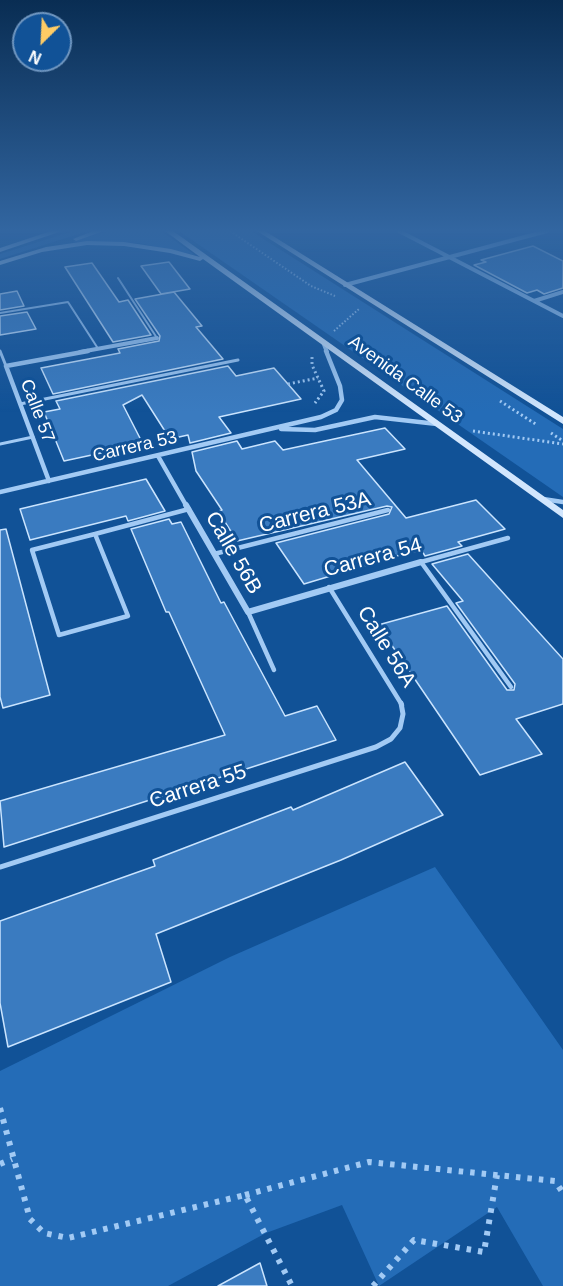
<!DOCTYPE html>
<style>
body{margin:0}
#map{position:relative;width:563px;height:1286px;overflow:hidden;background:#115297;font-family:Arial,sans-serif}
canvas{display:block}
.north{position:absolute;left:12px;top:12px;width:60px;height:60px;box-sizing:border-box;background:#115297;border:2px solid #7097c1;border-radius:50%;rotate:204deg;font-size:16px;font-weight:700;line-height:24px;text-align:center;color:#fff}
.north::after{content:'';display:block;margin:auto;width:21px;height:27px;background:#ffcc65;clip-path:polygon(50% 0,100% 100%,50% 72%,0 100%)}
</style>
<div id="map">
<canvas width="563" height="1286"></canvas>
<div class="north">N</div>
</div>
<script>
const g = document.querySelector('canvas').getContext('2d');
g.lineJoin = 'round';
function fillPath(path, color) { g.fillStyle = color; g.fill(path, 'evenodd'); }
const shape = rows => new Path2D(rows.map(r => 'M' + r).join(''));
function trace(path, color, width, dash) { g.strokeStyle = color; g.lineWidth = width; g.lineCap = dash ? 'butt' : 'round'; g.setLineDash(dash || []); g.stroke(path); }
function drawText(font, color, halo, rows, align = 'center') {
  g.font = font + ' Arial,sans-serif'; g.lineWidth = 6; g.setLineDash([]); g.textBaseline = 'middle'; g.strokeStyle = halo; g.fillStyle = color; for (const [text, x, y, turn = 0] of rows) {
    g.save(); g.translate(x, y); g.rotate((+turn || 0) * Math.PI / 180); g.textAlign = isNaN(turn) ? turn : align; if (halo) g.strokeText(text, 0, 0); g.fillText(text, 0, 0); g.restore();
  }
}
fillPath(shape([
 [73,231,88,231,0,259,0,254],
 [107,231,161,231,195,255,138,243,72,242],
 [179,231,251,231,563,429,563,497],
 [435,867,563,1050,563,1286,543,1286,497,1207,379,1286,342,1205,266,1233,168,1286,0,1286,0,1071,230,957]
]), '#246cb7');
const building = shape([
 [533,246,563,261,563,288,544,294,537,290,527,293,474,265,486,262,481,260,533,246],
 [169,262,190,289,161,294,141,266,169,262],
 [92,263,119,302,128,300,151,335,113,342,65,267,92,263],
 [17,291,24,306,0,310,0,294,17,291],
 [174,292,202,326,196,327,223,359,53,394,41,368,120,353,118,349,159,341,160,336,135,299,174,292],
 [27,312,36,329,0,335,0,316,27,312],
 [228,366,236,376,274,368,301,399,219,417,231,433,190,443,188,435,170,439,142,395,123,405,143,444,64,461,44,412,60,409,56,401,228,366],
 [385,428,405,449,357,460,406,518,476,500,505,529,458,542,462,546,425,556,422,551,410,552,304,584,276,543,389,514,392,507,387,506,237,541,218,511,222,510,196,471,192,452,237,441,242,449,275,441,283,450,385,428],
 [146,479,165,511,128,521,126,516,30,540,20,509,146,479],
 [169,519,172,524,181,522,221,603,224,602,285,716,317,706,336,740,4,847,0,801,225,735,169,612,166,612,131,529,169,519],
 [6,529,50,695,3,708,0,697,0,530,6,529],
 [468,554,563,659,563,704,516,719,542,754,480,775,378,625,447,606,507,690,514,690,515,684,456,603,463,601,432,564,468,554],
 [405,762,443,815,341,860,156,934,171,982,8,1047,0,1003,0,921,155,866,153,860,291,807,293,810,405,762],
 [260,1263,267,1286,218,1286,260,1263]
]);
fillPath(building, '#3a7bc0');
trace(building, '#cae4fe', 1.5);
trace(shape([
 [230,231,311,286,335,296],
 [334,331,360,308]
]), '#a2caf4', 2, [1.5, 2]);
trace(shape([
 [312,357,312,365,324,391,315,403],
 [288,384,318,378],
 [500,401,537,425],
 [473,431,563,444],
 [551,433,563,441]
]), '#a2caf4', 3, [2, 3]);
trace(shape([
 [0,1108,30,1219,44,1233,68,1238,245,1195,292,1286],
 [0,1164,12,1159],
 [245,1195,369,1162,555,1181,563,1193],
 [373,1286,414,1240,484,1252,497,1175]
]), '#a2caf4', 6, [4.5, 7]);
trace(shape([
 [118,278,157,338],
 [0,313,68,302,97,347]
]), '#a2caf4', 2);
trace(shape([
 [0,351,6,366],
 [20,404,238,360],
 [0,444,33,437]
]), '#a2caf4', 3);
trace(shape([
 [95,534,128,616,59,635,32,550,95,534],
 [95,534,189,509],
 [508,538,421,562,511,687],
 [214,554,388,510],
 [329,587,402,705],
 [248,612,274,670]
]), '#a2caf4', 4.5);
trace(shape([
 [0,867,376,747,391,739,400,728,403,714,401,703]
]), '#a2caf4', 5);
trace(shape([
 [399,231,563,316],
 [345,285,547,231],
 [534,301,563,292],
 [323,342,327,352],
 [80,352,157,338]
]), '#a2caf4', 4);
trace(shape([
 [281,429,315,430,375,417,437,424],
 [158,456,187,507],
 [49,481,6,366,88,351],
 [0,492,321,417,336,410,342,400,340,386,326,351],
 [543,499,563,502]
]), '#a2caf4', 4.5);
trace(shape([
 [186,505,248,612,421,562]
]), '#a2caf4', 6);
fillPath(shape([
 [51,231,62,231,0,252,0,248,51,231],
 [93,231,104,231,76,241,73,239,93,231],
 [165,231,173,231,563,510,563,518,203,259,200,261,170,253,124,246,87,245,42,252,0,265,0,261,46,247,87,241,124,242,171,249,200,257,165,231],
 [257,231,265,231,563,417,563,424,257,231]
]), '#d2e6fd');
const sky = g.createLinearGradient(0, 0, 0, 412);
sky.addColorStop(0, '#092d53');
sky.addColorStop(0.56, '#3266a1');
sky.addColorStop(1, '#3266a100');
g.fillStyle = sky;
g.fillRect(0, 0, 563, 412);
drawText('18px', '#fff', '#115297', [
 ["Avenida Calle 53",405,380,36],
 ["Calle 57",37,411,69],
 ["Carrera 53",135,447,-13]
]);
drawText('21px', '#fff', '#115297', [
 ["Carrera 53A",315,513,-14],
 ["Calle 56B",233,553,60],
 ["Carrera 54",373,558,-15],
 ["Calle 56A",386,647,58],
 ["Carrera 55",198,787,-18]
]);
</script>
